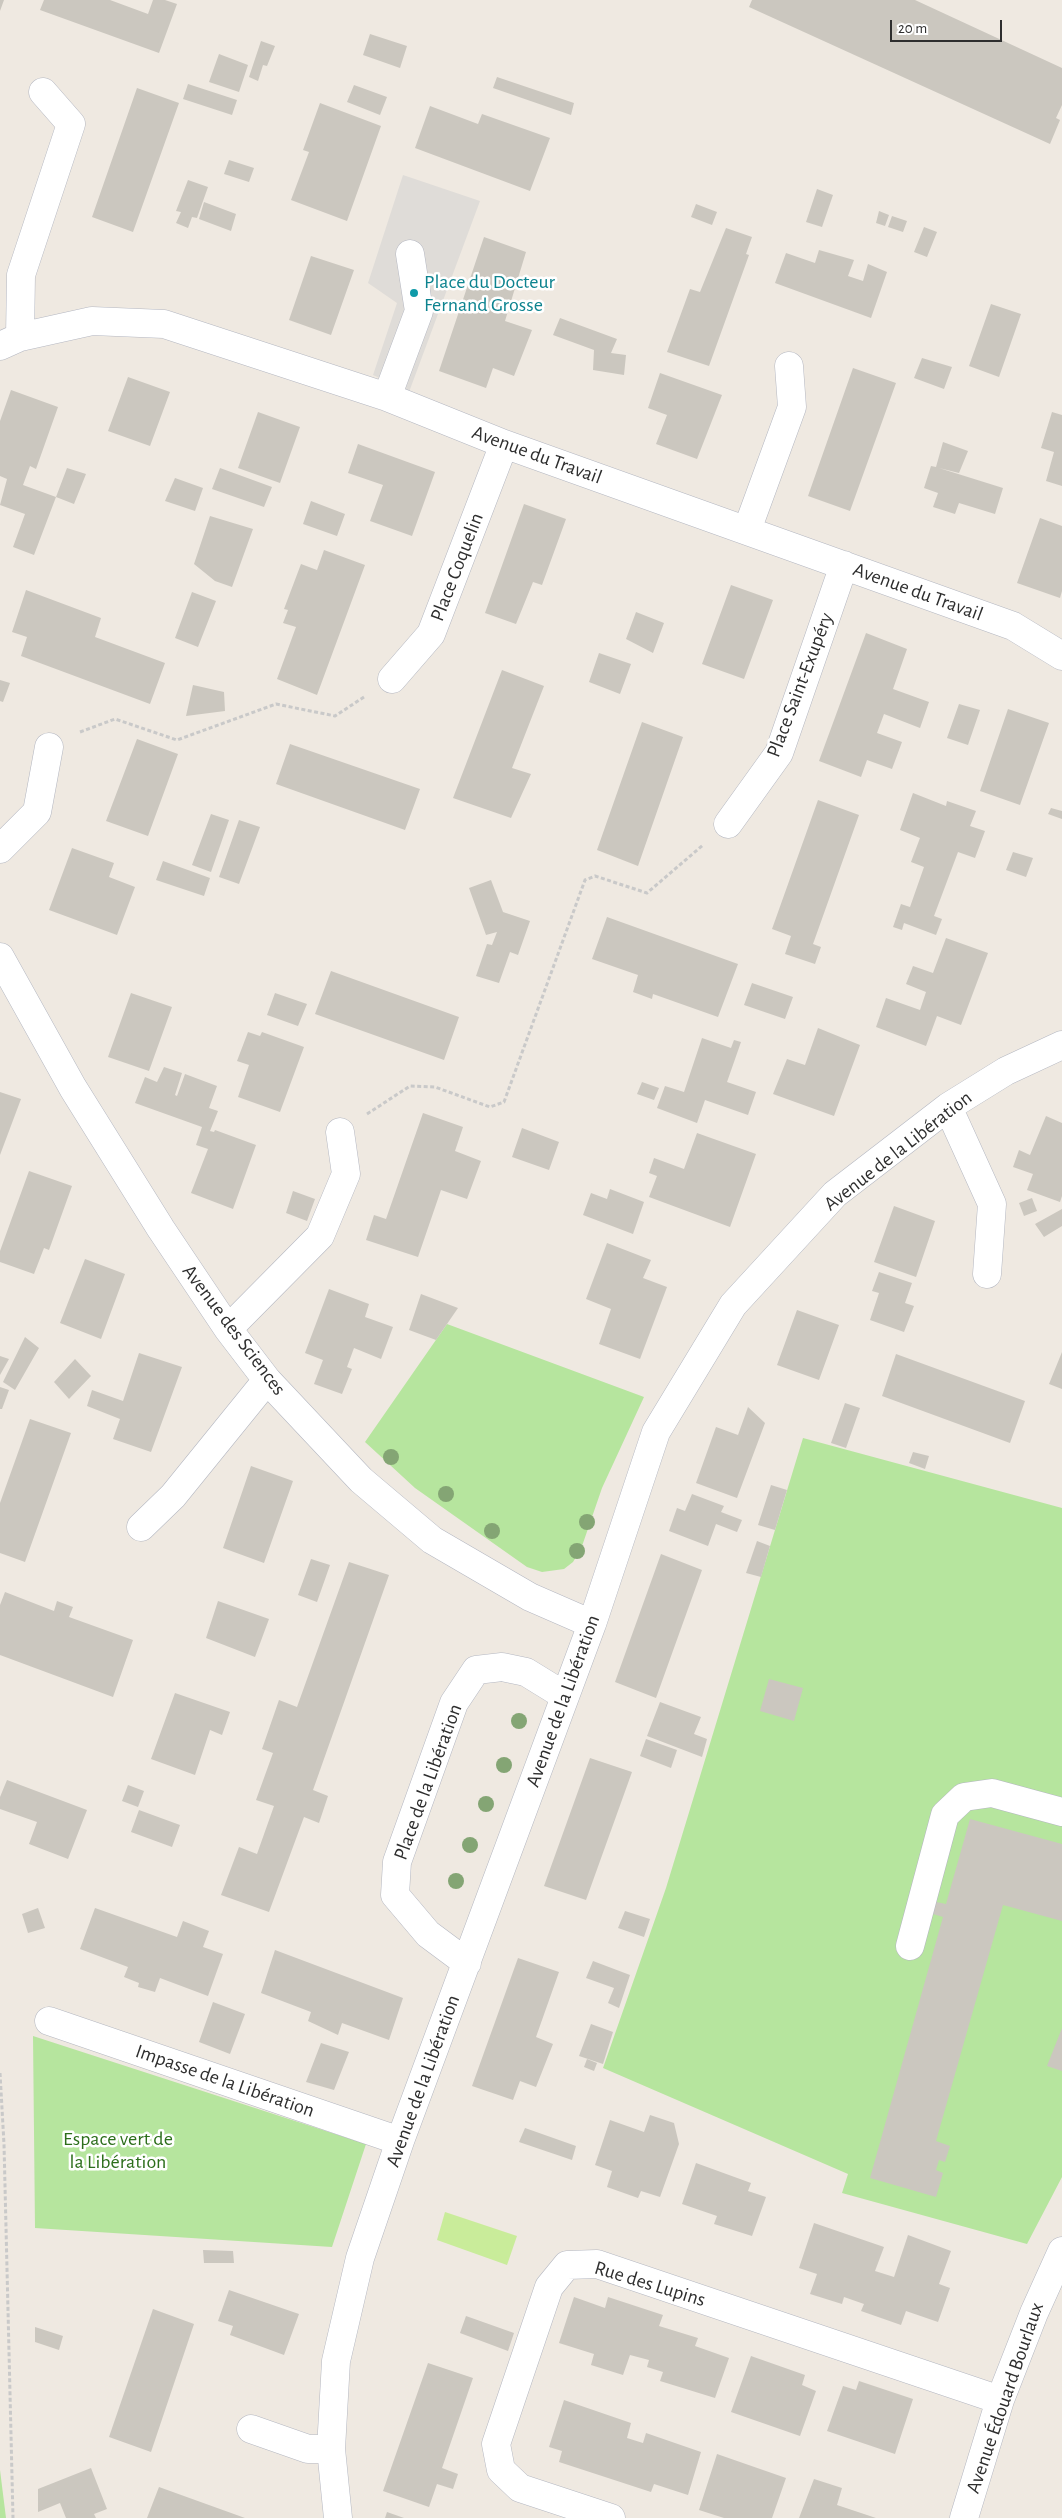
<!DOCTYPE html>
<meta charset="utf-8">
<style>
body{margin:0}
#map{position:relative;width:1062px;height:2518px;overflow:hidden;background:#efe9e1;font-family:"Alegreya Sans",sans-serif}
canvas{display:block}
.scale{position:absolute;left:890px;top:20px;width:112px;height:22px;box-sizing:border-box;border:2px solid #2e2e2e;border-top:0;padding-left:6px;font-size:15px;line-height:18px;white-space:nowrap;color:#2e2e2e;-webkit-text-stroke:4px #fff;paint-order:stroke}
</style>
<div id="map">
<canvas width="1062" height="2518"></canvas>
<div class="scale">20 m</div>
</div>
<script>
const g = document.querySelector('canvas').getContext('2d');
g.lineJoin = 'round';
function fillPath(path, color) { g.fillStyle = color; g.fill(path, 'evenodd'); }
const shape = rows => new Path2D(rows.map(r => 'M' + r).join(''));
function trace(path, color, width, dash) { g.strokeStyle = color; g.lineWidth = width; g.lineCap = dash ? 'butt' : 'round'; g.setLineDash(dash || []); g.stroke(path); }
function drawText(font, color, halo, rows, align = 'center') {
  g.font = font + ' "Alegreya Sans",sans-serif'; g.lineWidth = 5; g.setLineDash([]); g.textBaseline = 'middle'; g.strokeStyle = halo; g.fillStyle = color; for (const [text, x, y, turn = 0] of rows) {
    g.save(); g.translate(x, y); g.rotate((+turn || 0) * Math.PI / 180); g.textAlign = isNaN(turn) ? turn : align; if (halo) g.strokeText(text, 0, 0); g.fillText(text, 0, 0); g.restore();
  }
}
fillPath(shape([
 [447,1324,644,1397,602,1488,581,1549,573,1562,564,1569,542,1572,527,1567,415,1488,365,1442],
 [803,1438,1062,1508,1062,2177,1027,2244,842,2193,848,2174,603,2068,666,1888],
 [33,2036,366,2144,332,2247,35,2228],
 [0,2470,6,2518,0,2518]
]), '#b6e59e');
fillPath(shape([
 [445,2212,517,2236,507,2265,437,2240]
]), '#c9ec9a');
fillPath(shape([
 [403,175,480,201,409,392,373,375,397,303,368,283]
]), '#dfdcd8');
fillPath(shape([
 [0,0,4,0,0,11],
 [44,0,110,0,148,14,153,0,165,0,177,4,159,53,40,10],
 [752,0,915,0,1062,68,1062,105,1056,118,1060,120,1050,144,749,7],
 [370,34,407,46,400,68,363,55],
 [261,41,275,46,267,66,263,65,258,81,249,77],
 [219,54,248,65,239,92,209,82],
 [497,77,574,103,571,115,493,88],
 [188,84,237,100,232,115,183,99],
 [354,85,387,97,380,115,347,102],
 [137,88,179,103,133,232,92,217],
 [320,103,381,126,347,221,291,200,309,152,303,150],
 [430,106,478,124,482,114,550,138,530,191,415,148],
 [229,160,254,168,249,182,224,174],
 [188,180,208,187,197,218,192,217,188,228,176,223,181,212,176,211],
 [817,189,833,195,822,227,806,222],
 [204,202,236,214,231,231,199,219],
 [696,204,717,212,712,225,691,217],
 [879,211,889,215,885,226,876,223],
 [892,216,907,221,903,232,888,227],
 [924,227,937,232,927,257,914,252],
 [726,228,752,237,746,254,749,255,709,366,667,352,690,289,700,292],
 [484,237,526,252,505,321,532,330,514,376,493,368,486,388,439,371],
 [819,250,854,260,848,276,863,281,868,264,887,272,871,318,775,283,786,253,815,263],
 [311,256,354,270,331,335,289,320],
 [991,304,1021,314,999,377,969,366],
 [560,318,617,339,611,353,626,355,624,375,593,370,594,350,553,335],
 [922,358,952,367,944,389,914,378],
 [853,368,896,383,850,511,808,496],
 [660,373,722,395,697,459,656,444,667,415,648,408],
 [128,377,170,392,150,446,108,431],
 [11,390,58,407,36,469,30,466,23,485,56,497,34,555,13,547,25,514,0,505,7,479,0,476,0,421],
 [258,412,300,427,280,483,238,468],
 [1052,412,1062,415,1062,486,1046,481,1054,452,1041,448],
 [943,442,968,451,959,473,939,468,1003,488,995,514,959,503,955,514,933,507,938,493,924,488,931,466,936,467],
 [358,444,435,472,412,536,370,521,383,485,348,473],
 [67,468,86,474,74,504,56,497],
 [220,468,272,487,264,507,212,489],
 [175,478,203,488,195,511,165,501],
 [311,501,345,514,337,536,303,524],
 [524,504,566,519,542,585,533,582,516,624,485,613],
 [210,516,253,529,232,587,215,581,194,564],
 [1040,518,1062,526,1062,591,1060,598,1017,583],
 [324,550,365,565,317,695,277,679,296,627,283,623,288,610,284,609,301,564,317,570],
 [731,585,773,600,744,679,702,664],
 [26,590,101,618,95,637,165,663,150,704,21,656,27,637,12,632],
 [192,592,216,601,198,647,175,638],
 [636,612,664,623,653,653,626,639],
 [866,633,907,649,893,689,929,702,920,728,884,714,877,733,902,742,892,769,867,760,861,777,819,761],
 [599,653,631,664,620,694,589,682],
 [502,670,544,686,512,768,531,774,511,818,453,798],
 [0,680,10,683,3,702,0,701],
 [193,685,224,692,225,711,186,716],
 [959,704,980,710,968,745,947,738],
 [1008,709,1049,723,1020,805,980,791],
 [642,722,683,737,638,866,597,850],
 [137,739,178,754,148,836,106,821],
 [290,744,420,789,405,830,276,784],
 [913,793,946,806,947,801,976,811,970,826,985,831,975,858,958,852,934,916,942,919,936,935,904,923,902,930,893,927,901,904,910,907,924,867,911,862,920,838,900,830],
 [818,800,859,815,813,944,821,947,815,964,785,954,791,936,772,929],
 [1051,808,1062,811,1062,819,1048,814],
 [211,814,229,820,211,872,192,865],
 [239,820,260,827,239,884,219,877],
 [72,848,114,863,109,877,135,887,117,935,49,910],
 [1013,852,1033,858,1026,877,1006,870],
 [163,861,210,878,204,896,156,880],
 [491,880,503,912,530,921,518,955,510,952,499,983,476,976,487,944,492,945,497,932,486,935,469,888],
 [607,917,738,964,718,1017,653,994,652,999,633,992,638,975,592,959],
 [946,938,988,953,961,1025,937,1016,926,1046,876,1027,886,998,920,1010,926,992,906,984,913,966,933,973],
 [331,971,459,1017,444,1060,315,1014],
 [752,983,793,997,785,1019,744,1005],
 [131,993,172,1007,149,1071,108,1057],
 [275,993,307,1004,298,1026,267,1015],
 [818,1028,860,1045,834,1116,773,1094,787,1059,805,1065],
 [248,1032,260,1036,262,1032,304,1047,280,1112,238,1097,249,1065,237,1061],
 [702,1038,731,1048,734,1040,741,1042,727,1082,756,1092,748,1115,705,1100,697,1123,657,1108,665,1086,684,1092],
 [164,1067,182,1073,175,1095,177,1096,185,1074,217,1086,209,1108,218,1111,210,1131,214,1132,215,1130,256,1145,233,1209,191,1193,208,1149,196,1145,202,1127,135,1103,145,1077,157,1082],
 [642,1082,659,1088,654,1100,637,1094],
 [0,1092,21,1099,0,1155],
 [423,1113,463,1127,455,1151,481,1161,467,1199,441,1190,418,1257,366,1240,374,1215,386,1219],
 [1046,1116,1062,1123,1062,1196,1060,1202,1027,1190,1033,1174,1013,1167,1019,1150,1030,1155],
 [522,1128,559,1142,549,1170,512,1157],
 [697,1133,756,1154,730,1227,649,1197,657,1176,649,1173,654,1158,684,1169],
 [29,1171,72,1186,49,1250,44,1248,34,1274,0,1262,0,1251],
 [610,1189,644,1202,633,1234,583,1215,591,1193,607,1199],
 [293,1191,315,1199,307,1221,286,1213],
 [1032,1198,1037,1211,1024,1216,1019,1203],
 [894,1206,935,1221,916,1277,874,1262],
 [1062,1209,1062,1226,1044,1237,1035,1224],
 [607,1243,651,1260,643,1278,667,1287,640,1359,599,1344,611,1309,586,1299],
 [85,1259,125,1274,101,1339,60,1323],
 [879,1272,912,1283,905,1303,914,1306,904,1332,870,1320,879,1293,872,1291],
 [329,1289,369,1304,365,1317,393,1327,381,1359,354,1348,347,1367,352,1369,342,1394,314,1384,323,1360,305,1353],
 [421,1294,458,1308,436,1340,409,1330],
 [797,1310,839,1325,819,1380,777,1365],
 [25,1337,39,1348,15,1390,3,1382],
 [1062,1352,1062,1389,1049,1384],
 [139,1353,182,1367,151,1452,113,1439,120,1419,87,1406,92,1390,123,1401],
 [896,1354,1025,1401,1010,1443,882,1396],
 [0,1356,9,1359,0,1375],
 [75,1359,91,1376,69,1399,54,1382],
 [0,1387,9,1390,2,1409,0,1409],
 [845,1403,860,1408,846,1448,831,1443],
 [748,1407,765,1423,737,1498,696,1483,716,1427,738,1435],
 [30,1419,71,1433,25,1562,0,1553,0,1503],
 [913,1452,929,1456,925,1469,909,1463],
 [251,1466,293,1481,264,1563,223,1548],
 [771,1485,787,1490,775,1530,758,1525],
 [692,1494,724,1506,721,1512,742,1520,737,1532,716,1524,708,1546,669,1531,677,1508,685,1511],
 [757,1541,770,1546,761,1577,746,1573],
 [661,1554,702,1570,656,1698,615,1682],
 [311,1559,330,1565,317,1602,298,1595],
 [349,1562,389,1575,313,1790,328,1796,319,1823,304,1817,269,1912,221,1895,239,1847,257,1854,274,1806,256,1800,273,1753,262,1749,279,1700,297,1707],
 [5,1592,54,1611,57,1601,73,1607,69,1617,133,1640,113,1697,0,1655,0,1605],
 [218,1601,269,1619,255,1657,206,1638],
 [769,1679,803,1688,794,1721,760,1711],
 [175,1693,230,1712,222,1735,210,1730,195,1775,151,1759],
 [660,1702,701,1717,694,1734,707,1739,702,1757,647,1736],
 [646,1739,677,1750,671,1768,640,1756],
 [590,1758,632,1772,586,1900,544,1886],
 [7,1780,87,1810,68,1859,29,1844,37,1822,0,1809,0,1797],
 [128,1785,144,1791,138,1807,122,1801],
 [139,1810,180,1825,172,1847,131,1832],
 [970,1819,1062,1844,1062,1921,1003,1905,936,2141,950,2146,945,2162,939,2160,936,2170,943,2173,936,2197,870,2178,943,1917,933,1914,936,1902,946,1904],
 [38,1908,45,1928,28,1933,22,1914],
 [95,1908,177,1937,183,1921,209,1931,203,1947,223,1954,208,1996,160,1978,155,1992,138,1987,139,1983,124,1977,128,1967,80,1949],
 [625,1911,650,1919,644,1937,618,1928],
 [275,1950,403,1998,389,2040,342,2023,338,2035,308,2021,311,2012,261,1993],
 [518,1958,559,1972,536,2037,553,2044,536,2087,520,2081,513,2100,472,2086],
 [593,1961,630,1975,619,2008,608,2003,614,1988,586,1978],
 [213,2002,245,2014,230,2054,199,2042],
 [591,2024,613,2032,603,2064,579,2056],
 [1062,2028,1062,2071,1047,2066],
 [321,2043,349,2052,334,2090,306,2082],
 [587,2059,597,2063,594,2071,584,2067],
 [650,2115,674,2123,679,2144,660,2197,641,2191,638,2198,607,2187,612,2171,595,2165,610,2120,644,2132],
 [525,2128,576,2146,572,2160,519,2142],
 [696,2163,751,2183,748,2191,766,2197,752,2236,714,2224,717,2216,682,2204],
 [814,2223,884,2247,875,2271,894,2277,908,2235,951,2251,939,2284,950,2288,938,2322,906,2311,901,2325,861,2311,864,2304,844,2297,842,2304,810,2294,817,2274,799,2268],
 [203,2250,233,2251,234,2263,204,2263],
 [229,2290,299,2314,284,2355,230,2335,233,2326,218,2321],
 [574,2297,605,2308,608,2297,663,2315,659,2326,698,2338,695,2346,729,2358,715,2398,660,2381,663,2372,647,2367,649,2360,630,2355,623,2375,591,2365,594,2354,559,2343],
 [153,2309,194,2324,151,2452,109,2437],
 [466,2316,514,2333,508,2351,460,2333],
 [35,2327,63,2336,59,2350,35,2342],
 [751,2356,805,2375,802,2385,816,2391,800,2436,731,2412],
 [428,2363,473,2378,442,2468,458,2474,453,2489,437,2484,429,2507,383,2491],
 [859,2381,913,2399,895,2454,827,2431,843,2386,856,2390],
 [564,2400,631,2423,627,2438,643,2443,646,2433,701,2452,688,2495,654,2484,651,2492,559,2462,562,2451,549,2447],
 [717,2454,786,2478,772,2518,724,2518,699,2510],
 [91,2468,107,2509,94,2514,96,2518,66,2518,60,2503,38,2512,38,2489],
 [814,2479,842,2488,837,2505,876,2518,799,2518],
 [159,2487,245,2518,147,2518],
 [387,2512,404,2518,385,2518]
]), '#cbc7bf');
const minor = shape([
 [20,337,21,275,71,124,43,92],
 [0,346,20,337,92,321,164,324,387,397,504,444,1013,626,1062,656],
 [387,397,419,311,410,254],
 [747,530,792,407,789,366],
 [392,679,431,634,504,444],
 [728,824,779,753,844,565],
 [0,849,37,812,49,747],
 [0,957,73,1088,161,1229,228,1329,267,1380,361,1480,432,1540,530,1597,592,1624],
 [948,1107,992,1204,987,1274],
 [228,1329,320,1236,346,1174,340,1132],
 [141,1527,173,1496,267,1380],
 [910,1946,945,1815,964,1797,992,1793,1062,1812],
 [467,1963,428,1934,395,1895,397,1862,454,1703,476,1670,502,1667,526,1672,565,1696],
 [49,2021,400,2141],
 [251,2429,308,2449,331,2449],
 [338,2518,331,2449,336,2361,360,2258,400,2141,592,1624,656,1432,733,1305,835,1194,948,1107,1006,1071,1062,1045],
 [611,2518,520,2488,501,2470,496,2444,549,2287,567,2265,597,2264,1000,2400],
 [964,2518,1000,2400,1034,2313,1062,2251]
]);
trace(minor, '#b4b7c1', 29);
trace(shape([
 [80,732,115,719,177,740,276,704,335,716,364,697],
 [367,1114,410,1086,435,1087,490,1107,504,1102,585,880,595,876,647,893,703,845],
 [0,2073,4,2144,13,2518]
]), '#c9c9c9', 3, [4, 2.5]);
trace(minor, '#fff', 28);
g.fillStyle = '#84a574';
for (const [x, y] of [
 [391,1457],
 [446,1494],
 [587,1522],
 [492,1531],
 [577,1551],
 [519,1721],
 [504,1765],
 [486,1804],
 [470,1845],
 [456,1881]
]) { g.beginPath(); g.arc(x, y, 8, 0, 2 * Math.PI); g.fill(); }
for (const [x, y, r, color] of [
 [414,293,5,"#0f9aa8"]
]) { const dot = new Path2D(); dot.arc(x, y, r, 0, 2 * Math.PI); g.fillStyle = color; g.fill(dot); trace(dot, '#fff', 2); }
drawText('20px', '#0d838f', '#fff', [
 ["Place du Docteur",424,282],
 ["Fernand Grosse",424,305]
], 'left');
drawText('20px', '#2e2e2e', '#fff', [
 ["Avenue du Travail",537,455,20],
 ["Place Coquelin",457,567,-69],
 ["Avenue du Travail",918,592,20],
 ["Place Saint-Exupéry",800,685,-69],
 ["Avenue de la Libération",898,1151,-38],
 ["Avenue des Sciences",234,1330,53],
 ["Avenue de la Libération",563,1701,-70],
 ["Place de la Libération",428,1782,-70],
 ["Impasse de la Libération",225,2081,19],
 ["Avenue de la Libération",423,2081,-70],
 ["Rue des Lupins",650,2284,17],
 ["Avenue Édouard Bourlaux",1005,2398,-71]
]);
drawText('20px', '#2c6e1b', '#fff', [
 ["Espace vert de",118,2139],
 ["la Libération",118,2162]
]);
</script>
